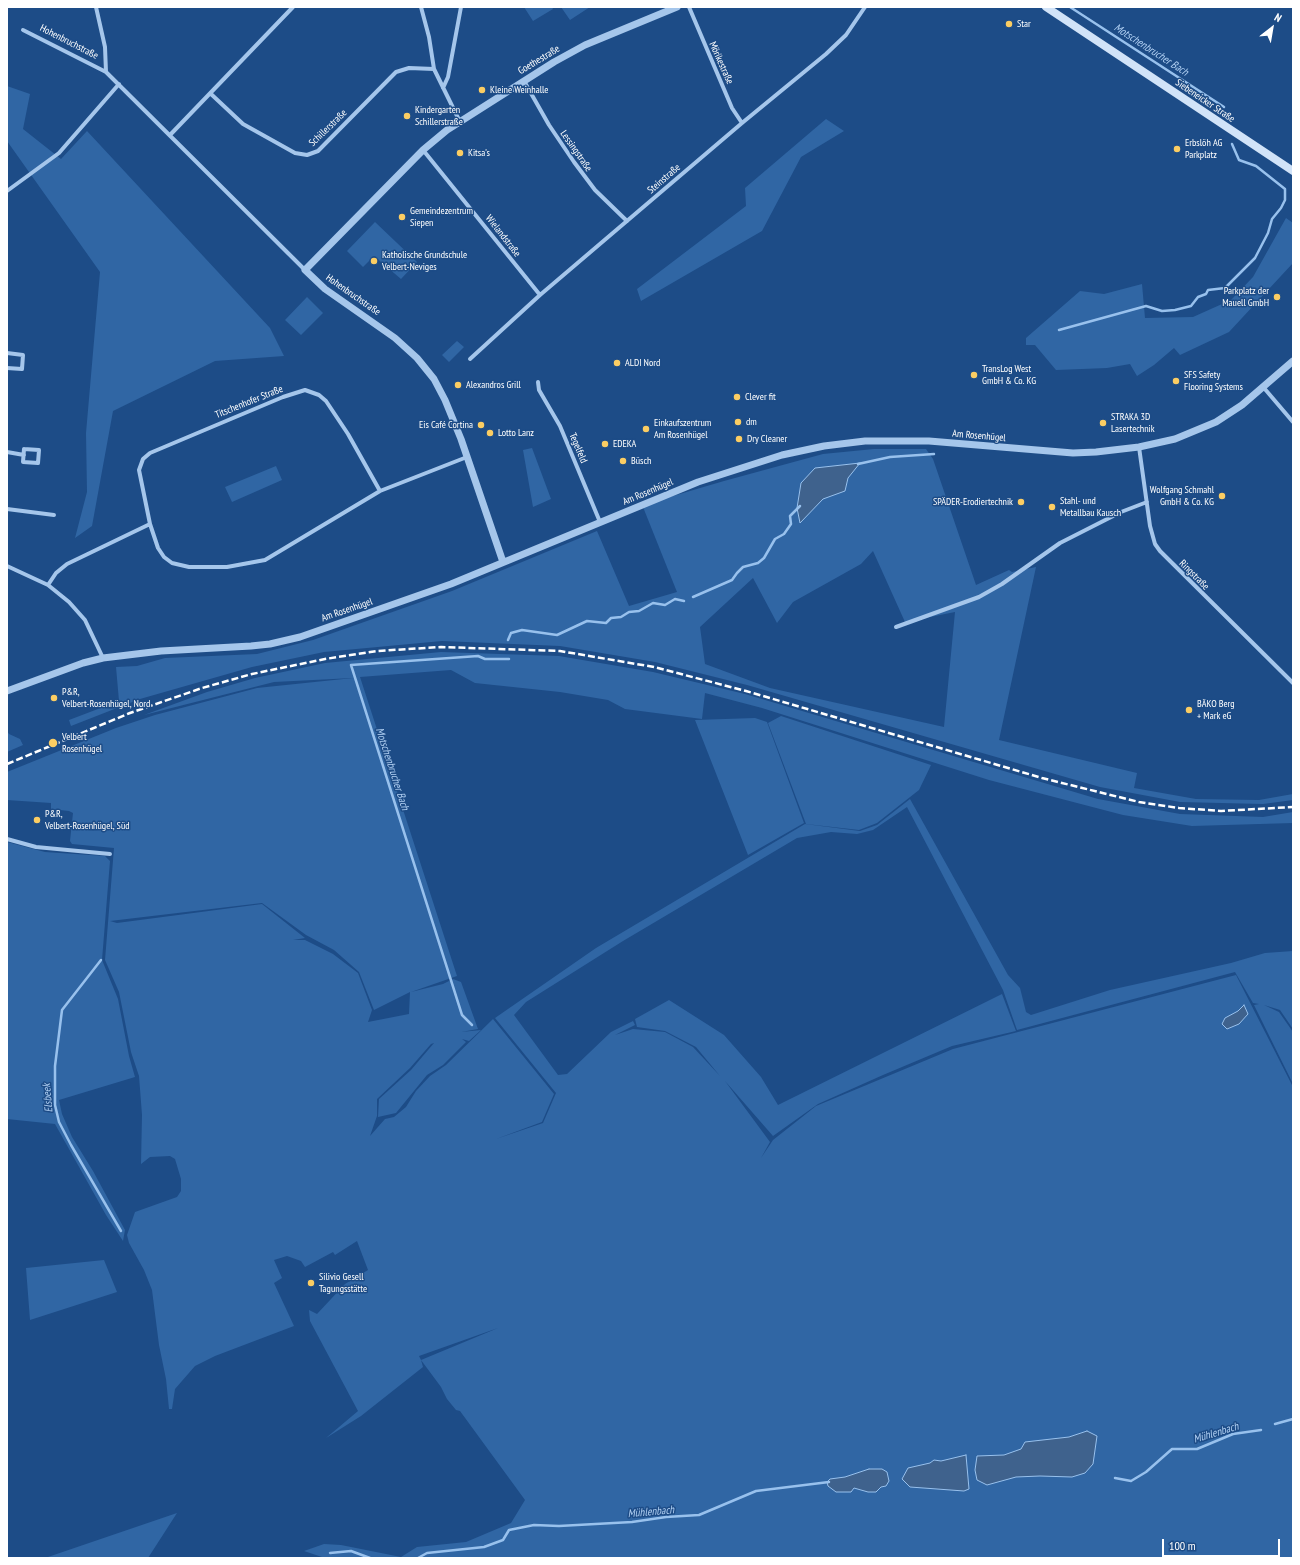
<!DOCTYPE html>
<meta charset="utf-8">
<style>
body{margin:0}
#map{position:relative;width:1300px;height:1565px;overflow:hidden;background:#1d4c87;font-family:"PT Sans Narrow",sans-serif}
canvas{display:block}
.frame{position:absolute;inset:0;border:8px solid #fff;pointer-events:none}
.north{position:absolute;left:1252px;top:8px;width:40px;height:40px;-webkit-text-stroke:3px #1d4c87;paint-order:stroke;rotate:31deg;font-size:11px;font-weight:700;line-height:16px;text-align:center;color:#fff}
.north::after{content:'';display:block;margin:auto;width:14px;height:18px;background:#fff;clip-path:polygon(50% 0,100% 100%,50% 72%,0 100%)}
.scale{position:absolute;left:1162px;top:1539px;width:118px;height:18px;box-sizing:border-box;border:2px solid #fff;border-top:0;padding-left:5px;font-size:12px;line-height:14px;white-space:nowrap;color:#fff;-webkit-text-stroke:3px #1d4c87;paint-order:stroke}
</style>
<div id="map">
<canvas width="1300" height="1565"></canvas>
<div class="frame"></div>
<div class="north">N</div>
<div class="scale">100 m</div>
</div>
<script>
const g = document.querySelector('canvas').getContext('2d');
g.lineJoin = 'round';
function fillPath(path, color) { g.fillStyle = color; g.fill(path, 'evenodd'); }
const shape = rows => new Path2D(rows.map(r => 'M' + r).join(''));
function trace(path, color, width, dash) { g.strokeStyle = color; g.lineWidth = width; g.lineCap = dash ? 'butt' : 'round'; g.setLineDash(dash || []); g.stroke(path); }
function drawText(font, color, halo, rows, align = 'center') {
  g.font = font + ' "PT Sans Narrow",sans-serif'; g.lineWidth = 3; g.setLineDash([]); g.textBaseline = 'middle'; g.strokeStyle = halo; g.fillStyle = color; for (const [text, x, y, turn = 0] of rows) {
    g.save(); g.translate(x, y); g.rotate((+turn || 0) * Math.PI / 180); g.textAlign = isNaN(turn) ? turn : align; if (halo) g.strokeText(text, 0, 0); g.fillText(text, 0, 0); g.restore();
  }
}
fillPath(shape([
 [524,7,552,7,553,9,533,21],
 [561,7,590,7,570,20],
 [7,86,30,94,23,129,61,159,87,131,270,328,284,356,215,361,113,411,92,526,75,538,87,492,86,433,100,272,7,141],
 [826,119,844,131,801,157,762,231,641,301,637,289,746,206,745,188],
 [1286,218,1293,223,1293,263,1229,332,1180,355,1174,348,1154,365,1137,376,1130,364,1107,368,1056,370,1035,345,1026,345,1026,338,1080,291,1104,294,1142,284,1145,318,1193,317,1231,300,1253,277],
 [375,222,417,262,401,279,374,256,363,267,347,251],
 [307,297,323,313,301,335,285,320],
 [457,341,464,347,449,362,442,355],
 [532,448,551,499,533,507,523,450],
 [874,449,926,449,933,459,976,585,1009,570,1012,572,1036,567,999,740,1137,773,1134,788,1196,799,1259,800,1293,794,1293,800,1263,804,1180,802,1100,787,747,685,655,662,560,646,442,641,324,652,252,667,140,699,71,726,69,720,119,701,116,667,137,666,165,658,257,654,313,640,452,591,597,531,629,606,677,592,643,507,656,501,724,481,823,454],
 [873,551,905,622,955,612,944,727,770,688,705,664,700,627,753,578,777,623,793,602,861,564],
 [276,466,282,480,232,502,225,487],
 [441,652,559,656,653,672,745,694,1098,799,1180,814,1263,817,1293,812,1293,823,1192,826,1123,815,989,780,762,708,705,693,702,719,625,709,608,700,560,692,475,683,451,670,360,677,457,976,411,992,443,984,453,979,461,982,478,1029,461,1032,481,1030,469,1041,462,1039,466,1042,443,1065,427,1075,396,1113,378,1117,379,1099,411,1070,434,1043,431,1044,410,1068,377,1099,377,1116,370,1136,385,1119,394,1117,406,1107,416,1091,430,1076,446,1065,493,1019,554,1094,542,1122,496,1139,543,1123,556,1093,495,1018,596,948,805,824,860,831,877,825,910,799,1008,975,1020,988,1026,1012,1031,1015,1110,990,1231,963,1265,953,1293,951,1293,1029,1280,1010,1264,1005,1279,1012,1293,1032,1293,1084,1254,1005,1259,1004,1253,1003,1235,972,1017,1030,1003,990,907,807,873,830,857,834,831,832,797,838,623,941,526,1002,514,1015,558,1075,567,1074,611,1032,633,1021,635,1025,615,1035,633,1029,665,1032,693,1047,720,1076,696,1047,665,1031,637,1027,635,1019,669,1000,724,1035,761,1077,778,1105,1002,994,1016,1031,952,1046,883,1075,818,1104,773,1136,725,1081,770,1142,761,1158,773,1140,816,1106,953,1049,1236,975,1293,1087,1293,1558,325,1558,304,1551,324,1544,341,1545,401,1557,417,1547,466,1542,511,1523,525,1500,460,1411,456,1410,447,1399,441,1387,421,1360,423,1367,361,1416,326,1438,358,1411,310,1321,309,1310,317,1314,345,1284,368,1270,357,1241,335,1255,333,1252,305,1267,301,1261,287,1256,274,1260,282,1278,274,1283,294,1326,215,1356,195,1366,175,1389,172,1409,169,1409,166,1379,159,1345,152,1290,144,1270,129,1243,127,1235,135,1212,177,1197,181,1191,181,1179,175,1159,170,1156,150,1157,141,1164,142,1115,139,1076,131,1052,119,992,105,960,114,848,72,844,70,841,73,813,69,811,51,809,51,803,7,800,7,772,116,728,155,715,257,688,353,678,274,682,144,715,207,692,255,678,325,663],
 [262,903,306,935,334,950,359,972,374,1010,410,992,409,1014,368,1022,372,1010,358,973,333,954,305,940,293,940,305,938,262,904,117,923,110,921],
 [498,1328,421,1360,419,1356],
 [781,716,931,765,919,790,877,823,859,830,806,824,768,723],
 [755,718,767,722,804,823,748,855,695,720],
 [7,731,9,734,20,739,23,745,7,752],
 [7,842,45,852,105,856,110,861,102,960,118,999,129,1056,135,1077,59,1100,62,1114,72,1137,93,1171,125,1230,123,1241,106,1215,55,1124,7,1119],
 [104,1260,117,1292,30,1320,26,1268],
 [177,1513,148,1558,45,1558]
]), '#3066a4');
const water = shape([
 [860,463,848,478,845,491,823,499,800,523,797,508,801,483,815,468,860,463],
 [1244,1005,1248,1014,1239,1024,1227,1029,1222,1024,1225,1018,1238,1011,1244,1005],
 [1087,1431,1097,1436,1093,1464,1085,1473,1072,1477,1040,1476,1016,1477,987,1485,977,1480,975,1470,977,1456,1004,1455,1021,1449,1025,1442,1069,1437,1087,1431],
 [966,1455,969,1489,964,1491,910,1487,902,1479,908,1468,930,1463,934,1460,941,1461,966,1455],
 [869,1469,882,1469,887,1472,889,1481,886,1486,881,1487,876,1492,868,1492,854,1488,851,1492,836,1492,828,1486,827,1482,830,1479,845,1477,869,1469]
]);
fillPath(water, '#3f628d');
trace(water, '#98c1ed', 1);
trace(shape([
 [1070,7,1224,107],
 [1059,330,1146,306,1162,311,1175,310,1191,306,1198,297,1206,294,1208,290,1225,288,1255,258,1268,233,1272,219,1281,208,1285,200,1285,189,1256,166,1239,160,1232,144],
 [858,464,890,457,934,454],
 [693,597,732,580,737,573,743,567,758,563,764,558,775,539,784,534,791,524,790,516,800,506],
 [508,640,511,633,522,630,557,635,587,621,606,623,611,618,621,617,629,612,639,611,653,603,665,605,675,599,684,601],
 [101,960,62,1010,55,1066,55,1105,59,1122,71,1145,121,1231],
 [472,1025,462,1015,351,665,478,656,485,659,509,659],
 [1275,1424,1293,1419],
 [1115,1478,1131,1481,1146,1472,1172,1449,1197,1449,1233,1434,1261,1430],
 [330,1553,351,1551,370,1558],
 [418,1558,427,1553,484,1547,503,1540,509,1530,534,1525,559,1526,632,1522,666,1517,699,1515,756,1491,829,1482]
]), '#98c1ed', 2.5);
trace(shape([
 [96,7,105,47,106,72,305,270],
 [421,7,429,37,434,69,460,122],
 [689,7,732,108,742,123],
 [23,30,106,72],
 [524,81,549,125,574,162,595,190,627,221],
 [443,88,448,77,461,7],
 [211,94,243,124,295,153,307,155,318,151,396,72,409,68,434,69],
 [170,135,293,7],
 [423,150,540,295],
 [7,191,59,153,119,84],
 [7,353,23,355,22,369,7,368],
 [470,359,540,295,742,123,826,54,846,35,865,7],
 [538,382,539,390,560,426,600,522],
 [1264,388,1293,422],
 [1139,447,1150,526,1155,544,1160,551,1293,683],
 [24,449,39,450,38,463,23,462,24,449],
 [7,452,24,455],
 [380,491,348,434,326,401,319,395,305,390,283,397,150,453,143,459,139,470,150,524,158,548,164,557,172,563,189,567,227,567,265,560,380,491,467,457],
 [7,509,54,515],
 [7,566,48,585,69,602,85,620,103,658],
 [48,585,56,573,67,564,150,524],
 [896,627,979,597,1002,584,1060,543,1121,512,1147,502],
 [7,839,36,847,110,854]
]), '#a5c6eb', 4);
trace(shape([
 [503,562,461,439,445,400,434,379,417,358,395,338,325,289,305,270,423,150,447,130,554,62,585,45,677,7],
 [7,691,83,663,103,658,161,651,251,646,270,644,300,637,451,584,698,482,782,455,824,446,865,441,929,441,1073,453,1096,452,1139,447,1175,439,1216,422,1242,405,1293,361]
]), '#a5c6eb', 7);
trace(shape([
 [1046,7,1293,171]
]), '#d1e3f8', 8);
trace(shape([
 [7,764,130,713,202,688,252,674,325,659,377,651,441,647,560,651,654,667,746,691,1042,778,1139,802,1179,808,1221,811,1293,807]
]), '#fff', 2.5, [7, 3]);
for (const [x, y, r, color] of [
 [1009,24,4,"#fbcd63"],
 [482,90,4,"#fbcd63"],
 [407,116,4,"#fbcd63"],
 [1177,149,4,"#fbcd63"],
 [460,153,4,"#fbcd63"],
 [402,217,4,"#fbcd63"],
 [374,261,4,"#fbcd63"],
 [1277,297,4,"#fbcd63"],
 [617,363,4,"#fbcd63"],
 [974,375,4,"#fbcd63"],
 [1176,381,4,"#fbcd63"],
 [458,385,4,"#fbcd63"],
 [737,397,4,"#fbcd63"],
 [738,422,4,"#fbcd63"],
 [1103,423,4,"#fbcd63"],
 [481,425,4,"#fbcd63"],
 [646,429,4,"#fbcd63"],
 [490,433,4,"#fbcd63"],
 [739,439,4,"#fbcd63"],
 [605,444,4,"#fbcd63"],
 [623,461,4,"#fbcd63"],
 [1222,496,4,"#fbcd63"],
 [1021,502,4,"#fbcd63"],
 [1052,507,4,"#fbcd63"],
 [54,698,4,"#fbcd63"],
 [1189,710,4,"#fbcd63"],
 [53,743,5,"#fbcd63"],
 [37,820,4,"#fbcd63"],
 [311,1283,4,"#fbcd63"]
]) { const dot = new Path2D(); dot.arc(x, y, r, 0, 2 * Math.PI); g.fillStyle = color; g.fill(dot); trace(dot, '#1d4c87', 1.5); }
drawText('10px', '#fff', '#1d4c87', [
 ["Star",1017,24],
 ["Kleine Weinhalle",490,90],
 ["Kindergarten",415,110],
 ["Schillerstraße",415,122],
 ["Erbslöh AG",1185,143],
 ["Parkplatz",1185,155],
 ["Kitsa's",468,153],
 ["Gemeindezentrum",410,211],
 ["Siepen",410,223],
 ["Katholische Grundschule",382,255],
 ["Velbert-Neviges",382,267],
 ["Parkplatz der",1269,291,"right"],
 ["Mauell GmbH",1269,303,"right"],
 ["ALDI Nord",625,363],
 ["TransLog West",982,369],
 ["GmbH & Co. KG",982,381],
 ["SFS Safety",1184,375],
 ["Flooring Systems",1184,387],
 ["Alexandros Grill",466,385],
 ["Clever fit",745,397],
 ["STRAKA 3D",1111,417],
 ["Lasertechnik",1111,429],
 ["dm",746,422],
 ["Einkaufszentrum",654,423],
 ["Am Rosenhügel",654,435],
 ["Eis Café Cortina",473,425,"right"],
 ["Lotto Lanz",498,433],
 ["Dry Cleaner",747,439],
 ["EDEKA",613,444],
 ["Büsch",631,461],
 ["Wolfgang Schmahl",1214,490,"right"],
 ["GmbH & Co. KG",1214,502,"right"],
 ["Stahl- und",1060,501],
 ["Metallbau Kausch",1060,513],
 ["SPÄDER-Erodiertechnik",1013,502,"right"],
 ["P&R,",62,692],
 ["Velbert-Rosenhügel, Nord",62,704],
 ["BÄKO Berg",1197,704],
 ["+ Mark eG",1197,716],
 ["Velbert",62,737],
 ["Rosenhügel",62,749],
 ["P&R,",45,814],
 ["Velbert-Rosenhügel, Süd",45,826],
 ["Silivio Gesell",319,1277],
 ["Tagungsstätte",319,1289]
], 'left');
drawText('10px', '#fff', '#1d4c87', [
 ["Hohenbruchstraße",69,42,27],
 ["Goethestraße",539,60,-31],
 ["Mörikestraße",721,63,66],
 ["Siebeneicker Straße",1205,101,34],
 ["Schillerstraße",328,128,-44],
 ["Lessingstraße",576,151,55],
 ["Steinstraße",664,179,-41],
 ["Wielandstraße",503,236,52],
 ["Hohenbruchstraße",353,295,35],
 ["Titschenhofer Straße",249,402,-22],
 ["Am Rosenhügel",979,436,5],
 ["Tegelfeld",578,448,67],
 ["Am Rosenhügel",648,492,-23],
 ["Ringstraße",1194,575,45],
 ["Am Rosenhügel",347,610,-19]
]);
drawText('italic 11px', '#b1d0f3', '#1d4c87', [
 ["Motschenbrucher Bach",1151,50,33],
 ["Motschenbrucher Bach",392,769,72],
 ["Elsbeek",48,1098,-95],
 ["Mühlenbach",1216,1433,-17],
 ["Mühlenbach",651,1512,-5]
]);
</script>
